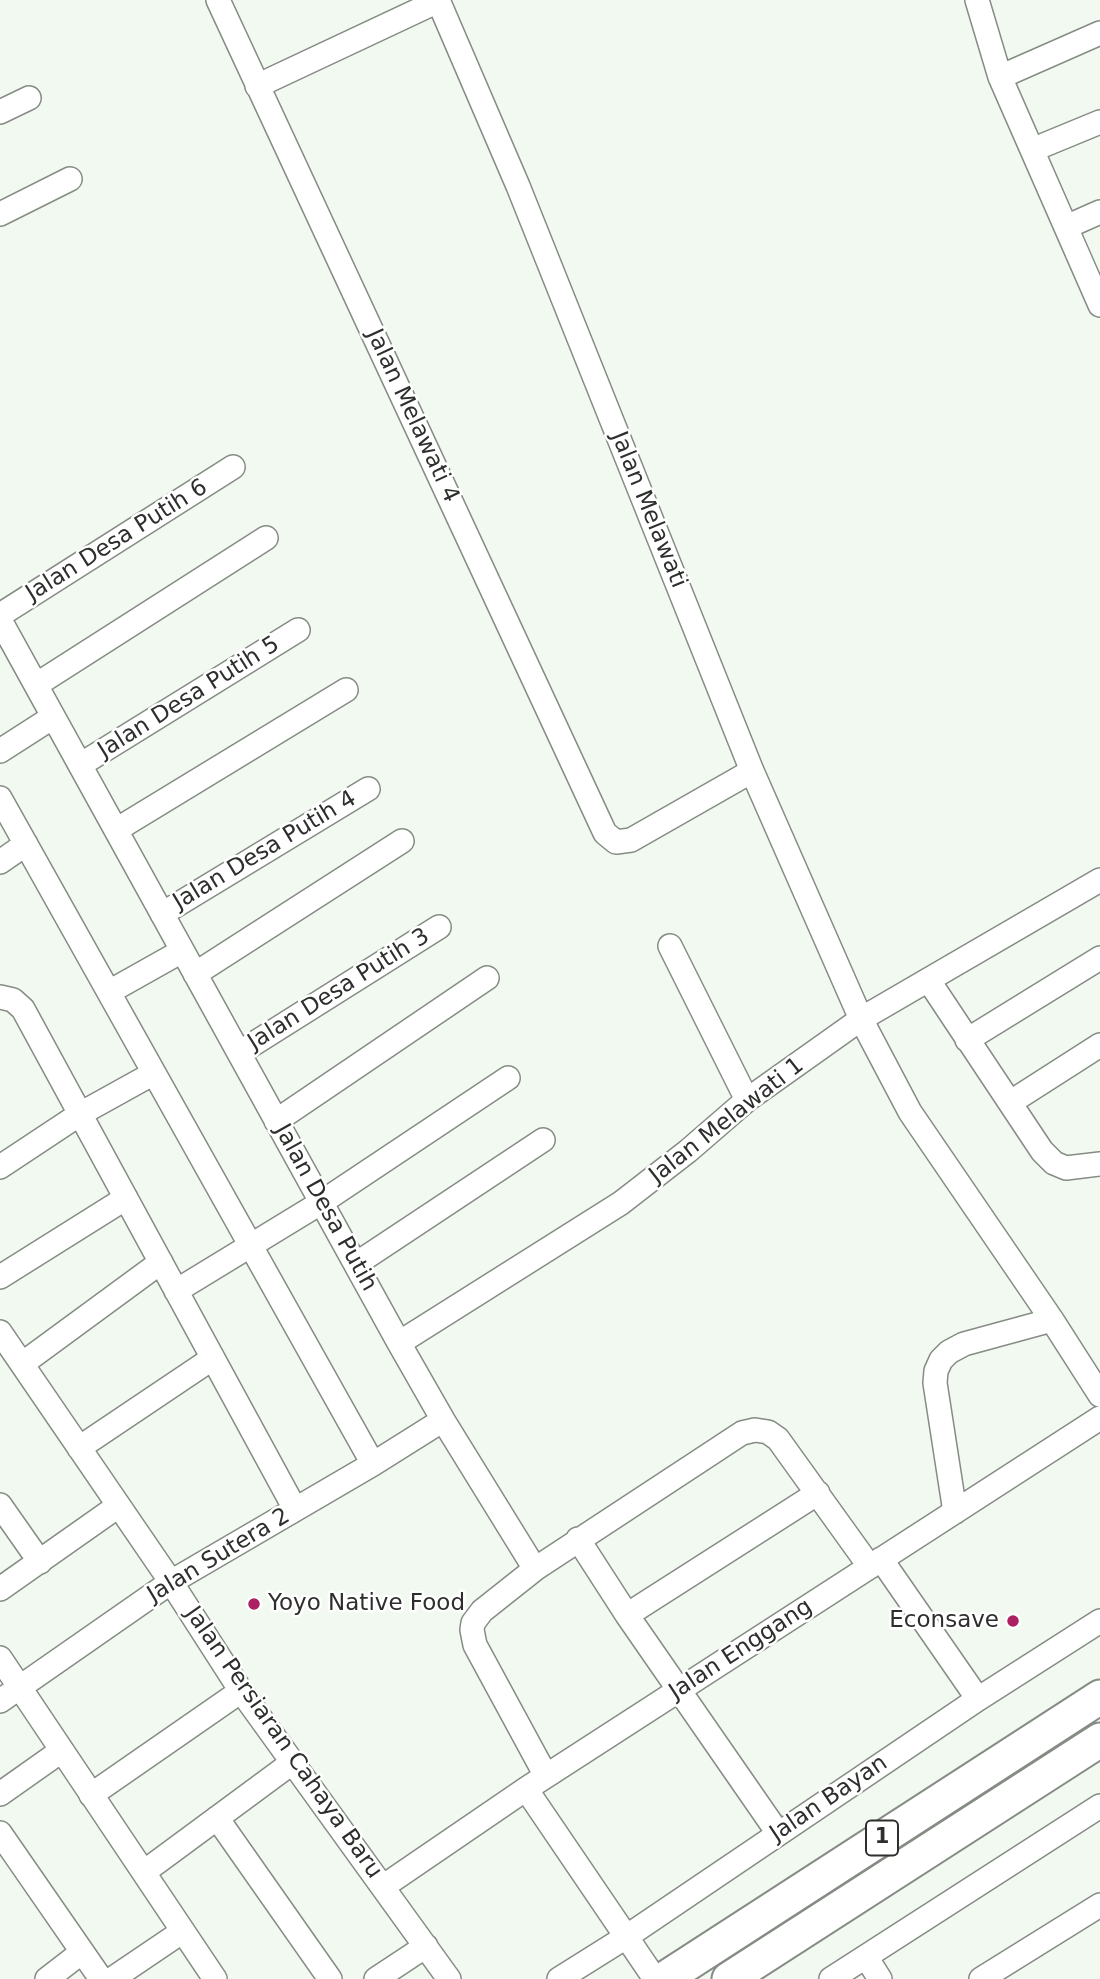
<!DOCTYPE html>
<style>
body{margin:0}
canvas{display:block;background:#f1f9f0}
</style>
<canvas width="1100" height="1979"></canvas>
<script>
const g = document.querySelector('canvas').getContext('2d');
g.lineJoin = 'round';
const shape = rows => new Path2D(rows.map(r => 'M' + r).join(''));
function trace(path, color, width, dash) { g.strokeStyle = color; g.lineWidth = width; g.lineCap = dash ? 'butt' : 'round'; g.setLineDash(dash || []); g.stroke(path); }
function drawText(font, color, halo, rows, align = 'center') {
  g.font = font + ' "DejaVu Sans",sans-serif'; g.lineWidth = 5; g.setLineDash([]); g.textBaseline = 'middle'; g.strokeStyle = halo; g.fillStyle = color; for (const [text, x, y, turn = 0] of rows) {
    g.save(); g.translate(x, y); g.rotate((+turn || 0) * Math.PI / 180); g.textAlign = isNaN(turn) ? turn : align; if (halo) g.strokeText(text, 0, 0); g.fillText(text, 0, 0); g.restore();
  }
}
const minor = shape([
 [218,0,605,833,616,842,631,840,752,771],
 [438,0,518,186,752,771,861,1019,910,1112,1052,1320,1100,1395],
 [977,0,1000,77,1100,305],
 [1000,77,1100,33],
 [257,86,438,1],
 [0,112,29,98],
 [1032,150,1100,122],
 [0,214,70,179],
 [1066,227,1100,212],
 [0,615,233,467],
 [0,620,399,1343,443,1420,535,1569,482,1611,473,1623,472,1630,475,1645,546,1776],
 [36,685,266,538],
 [0,751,53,717],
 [80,765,298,630],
 [0,798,373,1464],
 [116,830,346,690],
 [0,862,26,844],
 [162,914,368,789],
 [670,946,747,1100],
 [195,974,402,841],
 [929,981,1042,1151,1054,1163,1066,1168,1100,1164],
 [109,992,182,951],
 [0,997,13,1000,23,1009,295,1509],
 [967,1040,1100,958],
 [239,1053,439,927],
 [1011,1102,1100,1045],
 [276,1121,487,978],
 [0,1167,80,1114,154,1073],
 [356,1264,543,1140],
 [0,1277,126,1198],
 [176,1291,322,1202,508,1078],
 [0,1332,171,1582,241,1691,449,1979],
 [399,1343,621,1203,688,1151,747,1100,861,1019,1100,880],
 [22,1364,161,1262],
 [79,1448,213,1358],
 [0,1505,40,1562],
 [955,1512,935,1383,936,1371,941,1360,949,1352,964,1344,1052,1320],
 [578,1539,627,1615,778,1833],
 [881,1559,978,1699],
 [535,1569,742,1433,755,1430,768,1432,778,1439,870,1567],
 [0,1589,118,1506],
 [627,1615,818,1493],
 [0,1658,215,1979],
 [0,1701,171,1582,373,1464,443,1420],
 [526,1789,655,1979],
 [0,1794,61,1751],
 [91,1795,241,1691],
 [217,1818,330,1979],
 [0,1833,101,1979],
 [144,1872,293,1762],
 [384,1886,526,1789,1100,1418],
 [866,1957,880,1979],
 [47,1979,82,1952],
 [112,1979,183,1931],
 [376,1979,426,1946],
 [559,1979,626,1937,978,1699,1100,1621],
 [831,1979,1100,1806],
 [981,1979,1100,1905]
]);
const highway = shape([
 [664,1979,1100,1697],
 [729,1979,1100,1740]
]);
trace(minor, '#858c84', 26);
trace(highway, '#858c84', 37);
trace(minor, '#fff', 23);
trace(highway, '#fff', 33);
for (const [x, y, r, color] of [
 [254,1604,7,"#ac2163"],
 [1013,1621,7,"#ac2163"]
]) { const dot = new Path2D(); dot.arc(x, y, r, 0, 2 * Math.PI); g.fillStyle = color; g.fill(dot); trace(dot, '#fff', 2.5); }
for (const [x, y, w] of [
 [882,1838,32]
]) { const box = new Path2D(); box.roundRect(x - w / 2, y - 17.5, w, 35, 5); g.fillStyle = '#fff'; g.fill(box); trace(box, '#2c2f2b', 2); }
drawText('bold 21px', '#2c2f2b', null, [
 ["1",882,1838]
]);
drawText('23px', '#2c2f2b', '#fff', [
 ["Jalan Melawati 4",412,416,65],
 ["Jalan Melawati",648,510,68],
 ["Jalan Desa Putih 6",117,541,-32],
 ["Jalan Desa Putih 5",189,698,-32],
 ["Jalan Desa Putih 4",265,851,-31],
 ["Jalan Desa Putih 3",339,990,-32],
 ["Jalan Melawati 1",727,1121,-38],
 ["Jalan Desa Putih",325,1208,61],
 ["Jalan Sutera 2",219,1556,-31],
 ["Jalan Enggang",741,1650,-33],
 ["Jalan Persiaran Cahaya Baru",283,1743,55],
 ["Jalan Bayan",829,1799,-34]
]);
drawText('23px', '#2c2f2b', '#fff', [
 ["Yoyo Native Food",268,1604],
 ["Econsave",999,1621,"right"]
], 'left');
</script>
